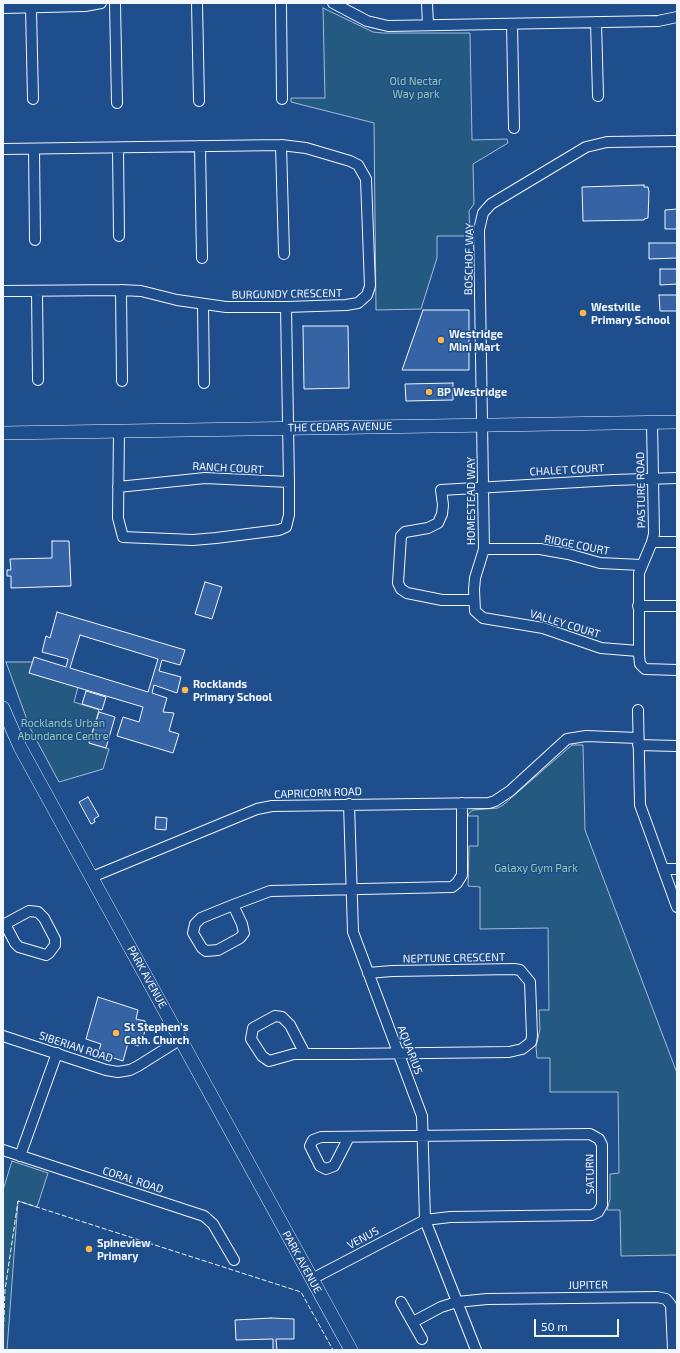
<!DOCTYPE html>
<style>
body{margin:0}
#map{position:relative;width:680px;height:1353px;overflow:hidden;background:#1f4e8c;font-family:"Exo 2",sans-serif}
canvas{display:block}
.frame{position:absolute;inset:0;border:4px solid #f2f6ff;pointer-events:none}
.scale{position:absolute;left:534px;top:1319px;width:85px;height:18px;box-sizing:border-box;border:2px solid #f2f6ff;border-top:0;padding-left:5px;font-size:12px;line-height:14px;white-space:nowrap;color:#f2f6ff;-webkit-text-stroke:3px #1f4e8c;paint-order:stroke}
</style>
<div id="map">
<canvas width="680" height="1353"></canvas>
<div class="frame"></div>
<div class="scale">50 m</div>
</div>
<script>
const g = document.querySelector('canvas').getContext('2d');
g.lineJoin = 'round';
function fillPath(path, color) { g.fillStyle = color; g.fill(path, 'evenodd'); }
const shape = rows => new Path2D(rows.map(r => 'M' + r).join(''));
function trace(path, color, width, dash) { g.strokeStyle = color; g.lineWidth = width; g.lineCap = dash ? 'butt' : 'round'; g.setLineDash(dash || []); g.stroke(path); }
function drawText(font, color, halo, rows, align = 'center') {
  g.font = font + ' "Exo 2",sans-serif'; g.lineWidth = 3; g.setLineDash([]); g.textBaseline = 'middle'; g.strokeStyle = halo; g.fillStyle = color; for (const [text, x, y, turn = 0] of rows) {
    g.save(); g.translate(x, y); g.rotate((+turn || 0) * Math.PI / 180); g.textAlign = isNaN(turn) ? turn : align; if (halo) g.strokeText(text, 0, 0); g.fillText(text, 0, 0); g.restore();
  }
}
const green = shape([
 [323,8,373,32,383,33,470,33,472,140,507,139,508,143,473,164,474,204,469,211,470,236,437,236,437,258,421,309,376,310,374,123,291,102,291,98,325,98,323,8],
 [6,662,33,662,78,687,74,702,99,710,89,743,109,749,103,769,59,782,30,728,6,662],
 [572,745,583,745,585,830,677,1073,677,1255,621,1256,620,1210,607,1210,610,1199,610,1174,619,1173,618,1092,550,1092,550,1058,537,1058,536,1047,540,1029,539,1010,549,1010,548,928,480,929,480,887,468,886,469,846,478,846,478,816,468,816,469,813,473,810,498,808,503,805,572,745],
 [12,1161,48,1173,37,1207,18,1201,7,1350,3,1350,3,1190,12,1161]
]);
fillPath(green, '#245a82');
trace(green, '#a8bbd7', 1);
const building = shape([
 [644,185,644,187,648,187,649,192,648,218,644,219,644,220,583,221,582,187,644,185],
 [677,209,677,229,665,229,665,210,677,209],
 [649,243,677,243,677,258,649,259,649,243],
 [660,269,677,269,677,284,660,285,660,269],
 [659,295,677,295,677,311,660,311,659,295],
 [423,310,469,310,469,370,402,370,423,310],
 [303,326,348,326,349,388,304,389,303,326],
 [453,383,453,400,406,401,405,384,453,383],
 [52,541,69,541,71,586,11,588,11,576,7,576,7,570,11,570,10,559,52,558,52,541],
 [205,582,222,587,212,619,195,614,205,582],
 [57,612,185,650,180,665,162,660,159,671,181,677,177,693,154,685,152,693,167,698,163,712,174,713,169,731,179,734,173,753,117,736,123,717,139,722,143,707,29,673,34,657,66,667,68,659,42,652,46,636,50,638,57,612],
 [80,635,158,659,148,692,70,668,80,635],
 [86,691,106,697,102,710,82,704,86,691],
 [99,712,115,717,106,748,89,743,99,712],
 [88,797,99,816,94,819,95,822,91,824,79,802,88,797],
 [156,817,167,818,166,830,155,829,156,817],
 [98,997,138,1010,136,1019,145,1021,146,1027,142,1041,138,1046,128,1043,123,1061,98,1053,101,1044,86,1039,98,997],
 [271,1318,294,1319,294,1339,276,1339,277,1350,273,1350,273,1339,236,1340,235,1320,271,1318]
]);
fillPath(building, '#3563a3');
trace(building, '#f2f6ff', 1);
const minor = shape([
 [115,3,117,103],
 [197,3,199,101],
 [281,3,282,99],
 [333,3,367,21,388,26,658,21,677,17],
 [427,3,428,25],
 [3,8,85,6,101,3],
 [31,8,33,99],
 [596,22,598,96],
 [512,24,514,128],
 [281,145,284,254],
 [200,146,202,258],
 [118,148,119,236],
 [3,149,281,145,306,148,350,161,358,165,366,179,370,286,367,295,358,303,346,305,286,307,226,307,177,300,141,291,121,290,3,291],
 [34,149,35,240],
 [121,290,122,381],
 [37,291,38,380],
 [203,305,204,383],
 [652,422,654,534,652,542,639,573,639,655,640,664,645,669,677,670],
 [119,431,118,518,123,537,193,540,216,538,279,530,286,527,289,515,289,482,286,307],
 [118,487,205,478,289,482],
 [652,542,677,542],
 [484,549,540,549,568,554,600,563,641,565],
 [474,600,442,600,407,593,401,589,398,583,401,536,405,532,428,528,438,523,442,514,443,505,441,490,613,480,677,478],
 [638,606,677,606],
 [638,651,601,648,543,628,483,618,475,611,474,590,475,578,484,549,479,230,483,213,491,204,586,147,607,142,677,141],
 [638,710,640,805,677,907],
 [638,745,677,746],
 [349,804,353,932,422,1116,425,1220,476,1350],
 [663,869,677,869],
 [92,877,257,809,272,806,489,803,495,801,510,791,567,739,586,736,638,738],
 [233,905,242,924,244,933,240,938,218,950,206,951,202,948,193,933,195,924,201,918,233,905,270,891,452,887,457,883,462,875,462,803],
 [3,925,5,924,29,911,38,912,44,918,55,939,55,945,49,953,46,955,19,947,15,943,5,924],
 [3,1036,106,1070,118,1072,130,1070,138,1066,181,1039],
 [305,1054,290,1025,282,1017,275,1016,253,1028,251,1039,262,1056,269,1061,294,1054,348,1054,509,1052,522,1049,531,1042,532,1036,530,982,520,970,514,969,392,971,368,973],
 [3,1150,204,1216,213,1224,234,1260],
 [20,1156,57,1053],
 [312,1279,425,1220,450,1217,592,1215,598,1212,602,1205,602,1145,599,1139,590,1134,321,1137,313,1140,310,1146,320,1166,326,1169,334,1166,349,1137],
 [401,1302,422,1339],
 [413,1322,441,1307,457,1302,487,1299,657,1297,666,1299,671,1305,673,1350]
]);
const tertiary = shape([
 [3,433,677,422],
 [3,708,20,747,351,1350]
]);
trace(minor, '#f2f6ff', 12);
trace(tertiary, '#f2f6ff', 14);
trace(minor, '#1f4e8c', 10);
trace(tertiary, '#1f4e8c', 13);
trace(shape([
 [3,1343,5,1290,18,1201,301,1292,333,1350]
]), '#f2f6ff', 1, [5, 2]);
for (const [x, y, r, color] of [
 [583,313,4,"#ffb74d"],
 [441,340,4,"#ffb74d"],
 [429,392,4,"#ffb74d"],
 [185,690,4,"#ffb74d"],
 [116,1033,4,"#ffb74d"],
 [89,1249,4,"#ffb74d"]
]) { const dot = new Path2D(); dot.arc(x, y, r, 0, 2 * Math.PI); g.fillStyle = color; g.fill(dot); trace(dot, '#1f4e8c', 1.5); }
drawText('11px', '#97c8a6', '#1f4e8c', [
 ["Old Nectar",416,81],
 ["Way park",416,94],
 ["Rocklands Urban",63,723],
 ["Abundance Centre",63,736],
 ["Galaxy Gym Park",536,868]
]);
drawText('11px', '#f2f6ff', '#1f4e8c', [
 ["BOSCHOF WAY",469,259,-89],
 ["BURGUNDY CRESCENT",287,294,-1],
 ["THE CEDARS AVENUE",340,427,-1],
 ["RANCH COURT",228,468,3],
 ["CHALET COURT",567,470,-3],
 ["PASTURE ROAD",641,490,-91],
 ["HOMESTEAD WAY",471,501,-90],
 ["RIDGE COURT",577,545,11],
 ["VALLEY COURT",565,624,17],
 ["CAPRICORN ROAD",318,793,-2],
 ["NEPTUNE CRESCENT",454,958,-1],
 ["PARK AVENUE",147,977,61],
 ["SIBERIAN ROAD",76,1047,18],
 ["AQUARIUS",410,1050,69],
 ["SATURN",590,1174,-91],
 ["CORAL ROAD",133,1180,18],
 ["VENUS",363,1238,-28],
 ["PARK AVENUE",302,1262,61],
 ["JUPITER",588,1285,-1]
]);
drawText('bold 11px', '#f2f6ff', '#1f4e8c', [
 ["Westville",591,307],
 ["Primary School",591,320],
 ["Westridge",449,334],
 ["Mini Mart",449,347],
 ["BP Westridge",437,392],
 ["Rocklands",193,684],
 ["Primary School",193,697],
 ["St Stephen's",124,1027],
 ["Cath. Church",124,1040],
 ["Spineview",97,1243],
 ["Primary",97,1256]
], 'left');
</script>
